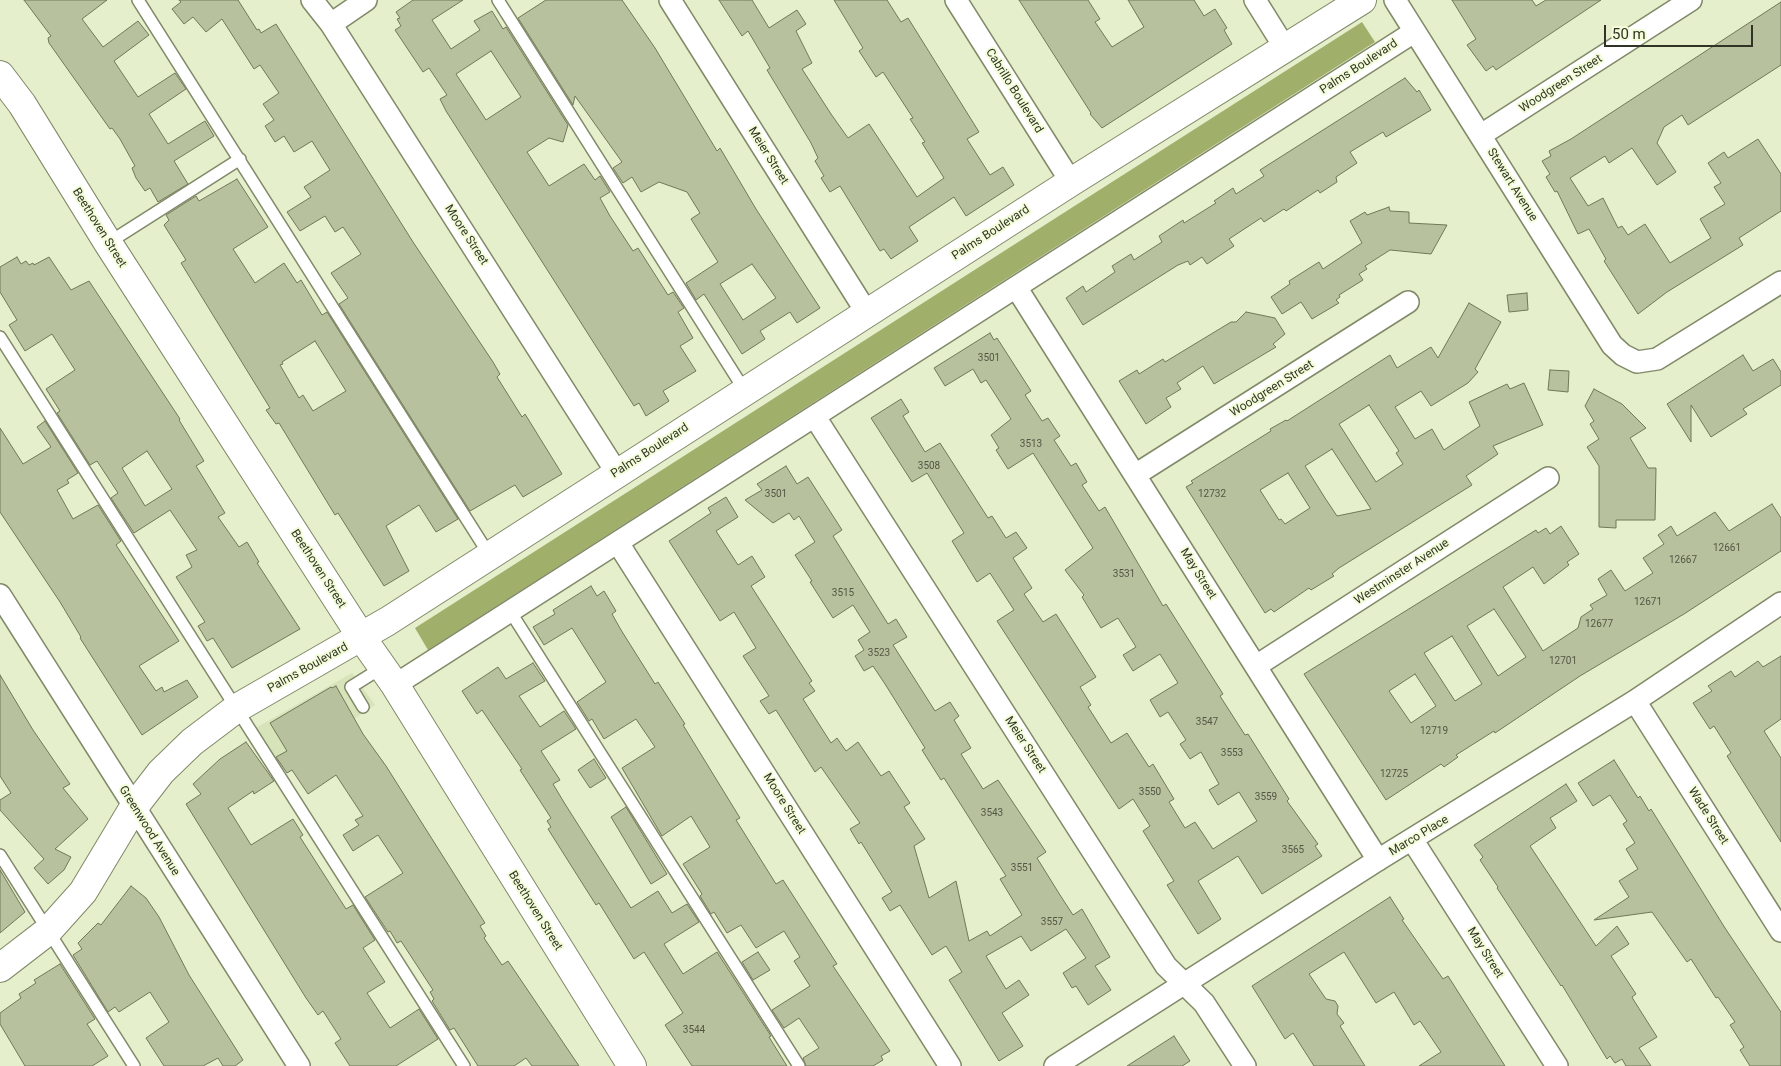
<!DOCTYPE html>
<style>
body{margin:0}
#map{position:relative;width:1781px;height:1066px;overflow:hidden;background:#e5efcb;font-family:Roboto,sans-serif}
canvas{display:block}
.scale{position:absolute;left:1604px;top:25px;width:149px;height:22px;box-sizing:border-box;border:2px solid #303426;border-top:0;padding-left:6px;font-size:15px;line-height:18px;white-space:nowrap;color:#303426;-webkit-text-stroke:4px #f2fcd8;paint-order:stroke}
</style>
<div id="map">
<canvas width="1781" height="1066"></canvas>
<div class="scale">50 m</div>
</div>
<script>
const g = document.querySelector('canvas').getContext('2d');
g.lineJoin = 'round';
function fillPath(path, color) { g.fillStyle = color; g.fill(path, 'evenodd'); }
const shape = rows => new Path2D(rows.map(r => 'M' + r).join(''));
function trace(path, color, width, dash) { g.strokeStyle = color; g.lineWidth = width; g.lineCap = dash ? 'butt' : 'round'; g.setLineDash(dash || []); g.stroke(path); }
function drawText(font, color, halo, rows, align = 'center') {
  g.font = font + ' Roboto,sans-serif'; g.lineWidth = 4; g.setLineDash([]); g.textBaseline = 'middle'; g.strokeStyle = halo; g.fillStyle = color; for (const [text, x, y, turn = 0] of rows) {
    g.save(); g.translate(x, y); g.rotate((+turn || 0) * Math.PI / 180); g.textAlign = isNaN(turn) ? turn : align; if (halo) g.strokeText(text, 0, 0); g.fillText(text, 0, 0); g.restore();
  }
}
fillPath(shape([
 [352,673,375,705,280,769,254,729]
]), '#d7e3b8');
fillPath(shape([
 [1362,22,1375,42,428,650,415,628]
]), '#a0b06b');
const building = shape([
 [24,0,107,0,82,19,103,47,138,21,149,35,114,61,138,97,175,73,186,89,149,114,168,144,205,121,214,136,174,161,188,184,158,202,150,188,145,191,136,178,132,168,135,166,120,139,112,128,110,129,49,43,48,38,51,36,24,0],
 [179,0,238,0,257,30,259,29,261,33,276,24,413,242,493,362,500,374,497,377,522,417,525,414,562,474,523,497,515,485,470,511,339,304,348,298,331,273,361,254,343,227,335,232,325,216,300,231,287,212,311,197,304,187,330,170,312,141,294,152,284,136,275,142,265,126,274,120,263,104,279,93,260,65,254,69,222,19,206,32,193,17,184,24,172,9,181,2,179,0],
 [413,0,463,0,432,20,451,49,480,30,474,21,492,11,503,29,506,27,568,125,563,142,549,138,527,152,549,186,584,164,595,180,600,176,610,192,600,198,610,216,633,251,638,248,668,295,673,292,684,308,678,312,693,338,680,346,696,371,663,391,669,401,646,416,639,403,634,406,446,111,440,99,447,95,429,68,423,72,395,30,401,26,397,19,400,18,396,12,413,0],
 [491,51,521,97,486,120,456,74,491,51],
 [546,0,622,0,655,48,717,151,720,148,756,209,820,308,797,323,790,312,760,331,765,339,742,354,704,294,696,300,686,283,718,262,691,219,700,213,687,192,659,182,641,192,632,177,623,183,613,168,622,162,575,96,573,105,518,18,546,0],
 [752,264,776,298,743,320,720,284,752,264],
 [719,0,752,0,769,28,797,10,806,24,796,31,812,63,802,69,831,114,848,138,869,124,917,197,944,178,922,143,925,142,910,119,913,118,883,72,876,77,859,51,863,48,834,0,887,0,901,22,908,18,979,132,967,139,990,175,1003,167,1014,185,966,216,954,197,909,227,918,241,891,259,884,249,880,251,840,186,830,192,821,178,824,176,815,161,818,158,811,143,767,70,770,68,748,31,742,36,719,0],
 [1019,0,1088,0,1100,19,1095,22,1112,47,1144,27,1128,0,1194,0,1204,16,1215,9,1227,28,1224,30,1232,44,1102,128,1090,114,1091,113,1019,0],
 [1452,0,1532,0,1536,6,1546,0,1601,0,1496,70,1493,66,1486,71,1467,45,1476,39,1452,0],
 [1781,2,1781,65,1688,125,1682,115,1664,127,1657,143,1676,172,1657,185,1632,148,1609,163,1605,156,1570,178,1588,206,1603,198,1618,228,1622,226,1628,235,1645,224,1670,263,1711,238,1700,219,1725,204,1714,187,1721,183,1708,163,1724,152,1728,158,1758,139,1781,174,1781,211,1739,238,1743,245,1667,292,1638,314,1604,261,1606,259,1589,229,1578,234,1557,191,1555,192,1546,177,1550,174,1542,161,1551,156,1549,151,1571,139,1781,2],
 [1405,78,1417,92,1419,90,1431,110,1386,137,1383,132,1350,152,1357,163,1336,177,1337,182,1320,193,1318,190,1286,211,1284,209,1264,222,1261,218,1229,239,1234,246,1207,264,1202,257,1190,265,1188,261,1178,265,1083,325,1066,298,1083,286,1086,292,1115,272,1112,266,1131,254,1134,260,1162,242,1159,236,1183,220,1184,223,1216,203,1214,201,1233,188,1236,194,1264,176,1260,170,1405,78],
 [237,179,268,227,233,249,255,283,284,263,297,283,301,280,322,315,327,312,458,519,436,532,419,505,386,526,409,571,384,586,338,513,335,515,279,423,276,424,266,410,270,408,181,263,186,260,164,225,169,220,166,215,196,196,199,201,237,179],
 [315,341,346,391,313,411,303,395,299,398,280,365,283,364,282,362,315,341],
 [1389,207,1390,211,1409,212,1409,223,1447,225,1431,254,1390,250,1365,266,1367,269,1359,274,1363,280,1339,295,1340,297,1336,300,1339,303,1312,319,1301,302,1282,314,1271,297,1290,284,1289,281,1319,262,1323,269,1362,243,1350,221,1365,212,1367,215,1389,207],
 [17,257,21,264,26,261,29,265,33,263,34,265,49,257,71,290,89,281,180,419,179,420,204,461,196,466,225,513,218,517,239,547,247,542,259,562,257,563,300,629,232,668,213,638,207,641,198,626,205,622,176,577,192,567,186,555,197,550,170,510,134,533,111,498,118,493,97,461,90,465,57,413,60,411,46,389,75,370,52,334,25,351,9,325,17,320,0,292,0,267,17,257],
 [147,451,172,489,145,506,122,468,147,451],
 [1527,293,1528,310,1509,312,1507,295,1527,293],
 [1469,303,1501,322,1475,369,1478,372,1468,383,1431,406,1421,391,1395,407,1415,439,1432,429,1444,450,1480,426,1469,402,1507,384,1510,389,1524,383,1543,425,1493,446,1498,454,1466,476,1472,485,1339,568,1332,574,1334,576,1311,590,1309,588,1274,612,1271,609,1265,613,1186,487,1193,483,1191,481,1271,431,1270,429,1286,420,1287,421,1390,355,1397,368,1431,347,1438,358,1469,303],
 [1369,405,1399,451,1396,453,1403,464,1376,482,1339,424,1369,405],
 [1332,449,1371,509,1337,516,1325,498,1305,466,1332,449],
 [1288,473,1310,508,1285,524,1281,519,1279,520,1260,490,1288,473],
 [1246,312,1275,318,1285,334,1273,344,1276,347,1214,384,1203,366,1177,383,1181,389,1166,398,1171,407,1146,424,1119,381,1137,370,1139,374,1163,359,1165,362,1231,322,1236,322,1246,312],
 [990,333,994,340,997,338,1031,391,1025,395,1042,421,1048,418,1060,436,1054,440,1071,466,1076,463,1087,482,1082,485,1099,511,1105,507,1163,606,1166,604,1223,694,1220,696,1245,735,1248,734,1289,799,1287,801,1318,844,1315,846,1322,856,1262,894,1238,856,1198,881,1221,919,1198,934,1167,885,1174,881,1143,831,1150,826,1133,799,1119,809,997,621,1014,610,990,573,977,582,952,541,964,533,927,473,912,482,871,418,901,399,909,412,903,416,925,452,940,443,988,518,992,516,1006,538,1016,532,1027,548,1013,558,1032,588,1024,594,1043,622,1056,614,1096,677,1080,687,1091,705,1088,707,1111,743,1127,733,1149,767,1153,764,1174,799,1169,802,1185,828,1195,822,1213,849,1257,821,1239,792,1218,805,1209,790,1219,784,1201,752,1190,759,1180,744,1186,740,1168,712,1160,717,1150,700,1178,683,1160,654,1133,671,1123,655,1136,647,1118,618,1101,628,1082,597,1084,595,1065,570,1093,548,1033,453,1008,469,996,450,999,448,991,435,1011,419,986,380,981,383,973,369,945,386,934,368,990,333],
 [1743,355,1753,371,1773,359,1781,372,1781,385,1743,409,1747,414,1711,437,1691,405,1691,442,1667,404,1743,355],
 [1550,370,1569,371,1568,392,1548,390,1550,370],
 [1594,389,1622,404,1646,428,1630,438,1648,468,1656,468,1655,520,1616,520,1616,528,1599,527,1599,466,1587,447,1599,439,1590,424,1594,421,1585,406,1594,389],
 [45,421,78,473,67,480,69,483,57,490,73,519,98,505,121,541,116,545,179,641,139,666,156,691,162,687,164,692,187,680,198,697,142,735,80,638,81,637,60,602,0,512,0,428,23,464,51,447,37,427,45,421],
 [786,466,797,484,808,477,842,530,833,536,888,624,896,619,907,637,893,645,935,711,950,702,959,716,954,720,971,748,961,754,983,789,998,780,1046,852,1037,858,1060,895,1073,915,1082,909,1110,957,1095,966,1111,990,1088,1005,1076,986,1072,988,1063,973,1086,958,1066,929,1031,951,1021,936,986,956,1006,989,1019,980,1029,995,1002,1013,1023,1046,999,1061,949,980,962,972,946,946,932,955,900,905,890,911,882,898,892,892,861,842,859,844,850,829,860,823,821,767,815,772,776,710,769,714,760,701,769,696,743,656,756,648,734,612,720,621,669,541,711,513,708,508,726,497,738,517,716,531,738,565,752,556,765,577,751,586,812,681,809,683,815,691,803,699,831,743,837,738,846,751,858,742,881,776,889,771,910,803,904,807,925,839,914,846,929,898,956,881,969,941,987,931,990,936,1022,915,1000,879,1006,876,944,778,941,780,922,750,925,748,885,684,873,666,864,671,855,656,864,650,858,640,870,632,853,605,833,618,810,582,812,581,795,555,815,542,799,516,794,520,789,513,773,523,745,500,762,490,757,484,786,466],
 [1772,504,1781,518,1781,551,1684,614,1580,676,1495,733,1494,731,1456,755,1458,757,1444,767,1441,764,1386,800,1304,674,1536,530,1538,533,1546,528,1550,534,1561,526,1579,554,1567,562,1569,565,1544,584,1533,567,1503,587,1543,651,1578,628,1581,617,1593,609,1590,605,1607,595,1598,579,1611,570,1625,591,1653,573,1643,558,1664,544,1658,535,1671,526,1677,536,1715,512,1729,531,1772,504],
 [1494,609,1526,657,1498,676,1467,626,1494,609],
 [1452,636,1482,684,1455,701,1424,653,1452,636],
 [1415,674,1436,706,1411,723,1389,691,1415,674],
 [591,586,597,596,604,591,616,611,612,614,621,630,655,684,658,682,685,724,683,725,740,818,736,820,776,884,783,880,837,964,833,966,890,1051,881,1056,883,1060,873,1066,806,1066,803,1058,819,1048,799,1018,784,1028,772,1010,810,986,794,961,800,957,784,931,756,948,741,925,727,933,714,912,711,914,700,896,702,894,683,864,710,847,691,816,662,836,622,768,655,747,636,719,604,739,592,719,589,721,577,702,606,682,572,628,544,645,533,627,555,614,553,610,591,586],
 [1781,656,1781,719,1764,731,1781,758,1781,842,1727,756,1731,753,1714,726,1710,729,1693,703,1712,691,1708,686,1731,671,1735,677,1758,661,1763,667,1781,656],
 [533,663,545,681,519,696,540,727,564,711,576,729,541,751,560,780,553,784,565,804,631,908,658,891,672,913,687,904,699,922,664,944,683,974,717,952,771,1036,769,1037,787,1066,692,1066,665,1025,683,1013,644,952,634,959,599,903,596,905,548,829,551,827,547,821,551,818,520,770,522,769,482,710,477,714,462,691,498,667,506,679,533,663],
 [0,675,33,730,70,784,63,788,88,819,55,849,71,857,64,870,48,884,34,868,44,859,0,810,0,800,11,793,0,776,0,675],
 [336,686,363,734,386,766,485,923,480,926,486,936,484,938,502,965,508,961,579,1066,532,1066,526,1058,514,1066,478,1066,454,1028,450,1030,432,1001,434,999,430,992,433,990,401,941,397,943,390,931,388,932,365,897,403,873,378,835,353,851,343,835,359,825,355,820,363,816,336,775,308,794,292,770,287,773,276,757,287,751,270,723,331,687,332,688,336,686],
 [246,742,274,781,254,794,253,791,228,808,251,845,293,819,303,835,300,837,346,909,353,905,375,940,363,948,385,982,367,993,390,1028,419,1009,438,1039,396,1066,350,1066,335,1043,341,1039,323,1011,318,1015,306,998,186,804,201,794,193,784,220,759,246,742],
 [594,759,606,778,590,788,578,770,594,759],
 [1614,760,1638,798,1640,796,1649,811,1651,809,1725,928,1781,1012,1781,1066,1750,1066,1740,1050,1744,1047,1730,1025,1735,1022,1718,997,1716,998,1691,959,1687,962,1652,912,1594,920,1629,897,1619,881,1638,869,1626,849,1635,843,1623,824,1627,821,1610,795,1593,806,1578,783,1614,760],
 [1566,784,1577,801,1550,818,1556,828,1530,846,1596,946,1617,926,1629,944,1611,956,1636,994,1632,997,1633,999,1657,1037,1639,1048,1651,1066,1626,1066,1622,1059,1615,1063,1610,1056,1607,1059,1562,985,1561,986,1497,888,1498,887,1480,860,1483,857,1474,845,1566,784],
 [626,807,667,874,651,884,611,817,626,807],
 [0,870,25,912,0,933,0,870],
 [131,886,146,898,159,917,189,975,243,1060,235,1066,223,1066,218,1058,203,1066,164,1066,146,1038,169,1022,150,992,119,1012,115,1007,108,1012,73,955,82,949,78,943,98,923,101,925,131,886],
 [1390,897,1404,919,1402,920,1443,979,1448,976,1505,1066,1419,1066,1441,1052,1420,1021,1414,1025,1394,992,1376,1003,1344,952,1309,974,1326,999,1335,1001,1338,1006,1337,1014,1344,1023,1340,1026,1365,1066,1314,1066,1293,1033,1285,1039,1252,986,1390,897],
 [758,952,770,970,753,980,742,962,758,952],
 [60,964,95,1019,87,1024,108,1056,92,1066,25,1066,0,1024,0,1013,21,998,19,994,36,983,34,980,60,964],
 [1174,1036,1190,1061,1182,1066,1127,1066,1174,1036]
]);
fillPath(building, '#b7c19e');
trace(building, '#707858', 1);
const service = shape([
 [138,0,490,556],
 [498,0,745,391],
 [108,243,240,159],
 [0,337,464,1066],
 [510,611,799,1066],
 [363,707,351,687,383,667],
 [0,855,134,1066]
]);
const minor = shape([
 [312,0,331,24,617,473],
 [670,0,867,313],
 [956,0,1071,182],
 [1255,0,1285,48],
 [1395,0,1612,345,1623,355,1637,362,1657,359,1781,282],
 [331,24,366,0],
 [1481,135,1691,0],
 [1016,287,1378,860],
 [815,417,1166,966,1204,1003,1245,1066],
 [1135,475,1408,302],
 [618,543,950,1066],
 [0,595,299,1066],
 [1256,666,1548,478],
 [395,685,1414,32],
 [1635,701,1781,931],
 [1413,841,1557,1066],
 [1055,1066,1378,860,1635,701,1781,603]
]);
const tertiary = shape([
 [0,75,22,104,108,243,362,638,395,685,632,1066],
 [0,968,48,931,83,892,134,807,161,772,192,742,237,708,388,621,1071,182,1362,0]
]);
trace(service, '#808968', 14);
trace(minor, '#808968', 24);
trace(tertiary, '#808968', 30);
trace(service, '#fff', 11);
trace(minor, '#fff', 21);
trace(tertiary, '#fff', 28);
drawText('10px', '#525744', null, [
 ["3501",989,358],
 ["3513",1031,444],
 ["3508",929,466],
 ["3501",776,494],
 ["12732",1212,494],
 ["12661",1727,548],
 ["12667",1683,560],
 ["3531",1124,574],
 ["3515",843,593],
 ["12671",1648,602],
 ["12677",1599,624],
 ["3523",879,653],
 ["12701",1563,661],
 ["3547",1207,722],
 ["12719",1434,731],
 ["3553",1232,753],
 ["12725",1394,774],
 ["3550",1150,792],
 ["3559",1266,797],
 ["3543",992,813],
 ["3565",1293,850],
 ["3551",1022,868],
 ["3557",1052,922],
 ["3544",694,1030]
]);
drawText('12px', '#303426', '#f2fcd8', [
 ["Palms Boulevard",1359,67,-33],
 ["Woodgreen Street",1561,84,-33],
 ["Cabrillo Boulevard",1014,91,58],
 ["Meier Street",768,156,58],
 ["Stewart Avenue",1512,185,58],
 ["Beethoven Street",99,228,58],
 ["Palms Boulevard",991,233,-33],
 ["Moore Street",466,235,57],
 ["Woodgreen Street",1272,389,-32],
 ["Palms Boulevard",650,451,-33],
 ["Beethoven Street",318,569,57],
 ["Westminster Avenue",1402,572,-33],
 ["May Street",1198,574,58],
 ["Palms Boulevard",308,668,-29],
 ["Meier Street",1025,745,57],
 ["Moore Street",784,804,58],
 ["Wade Street",1708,816,58],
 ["Greenwood Avenue",149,831,58],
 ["Marco Place",1419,836,-31],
 ["Beethoven Street",535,911,58],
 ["May Street",1485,953,58]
]);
</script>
